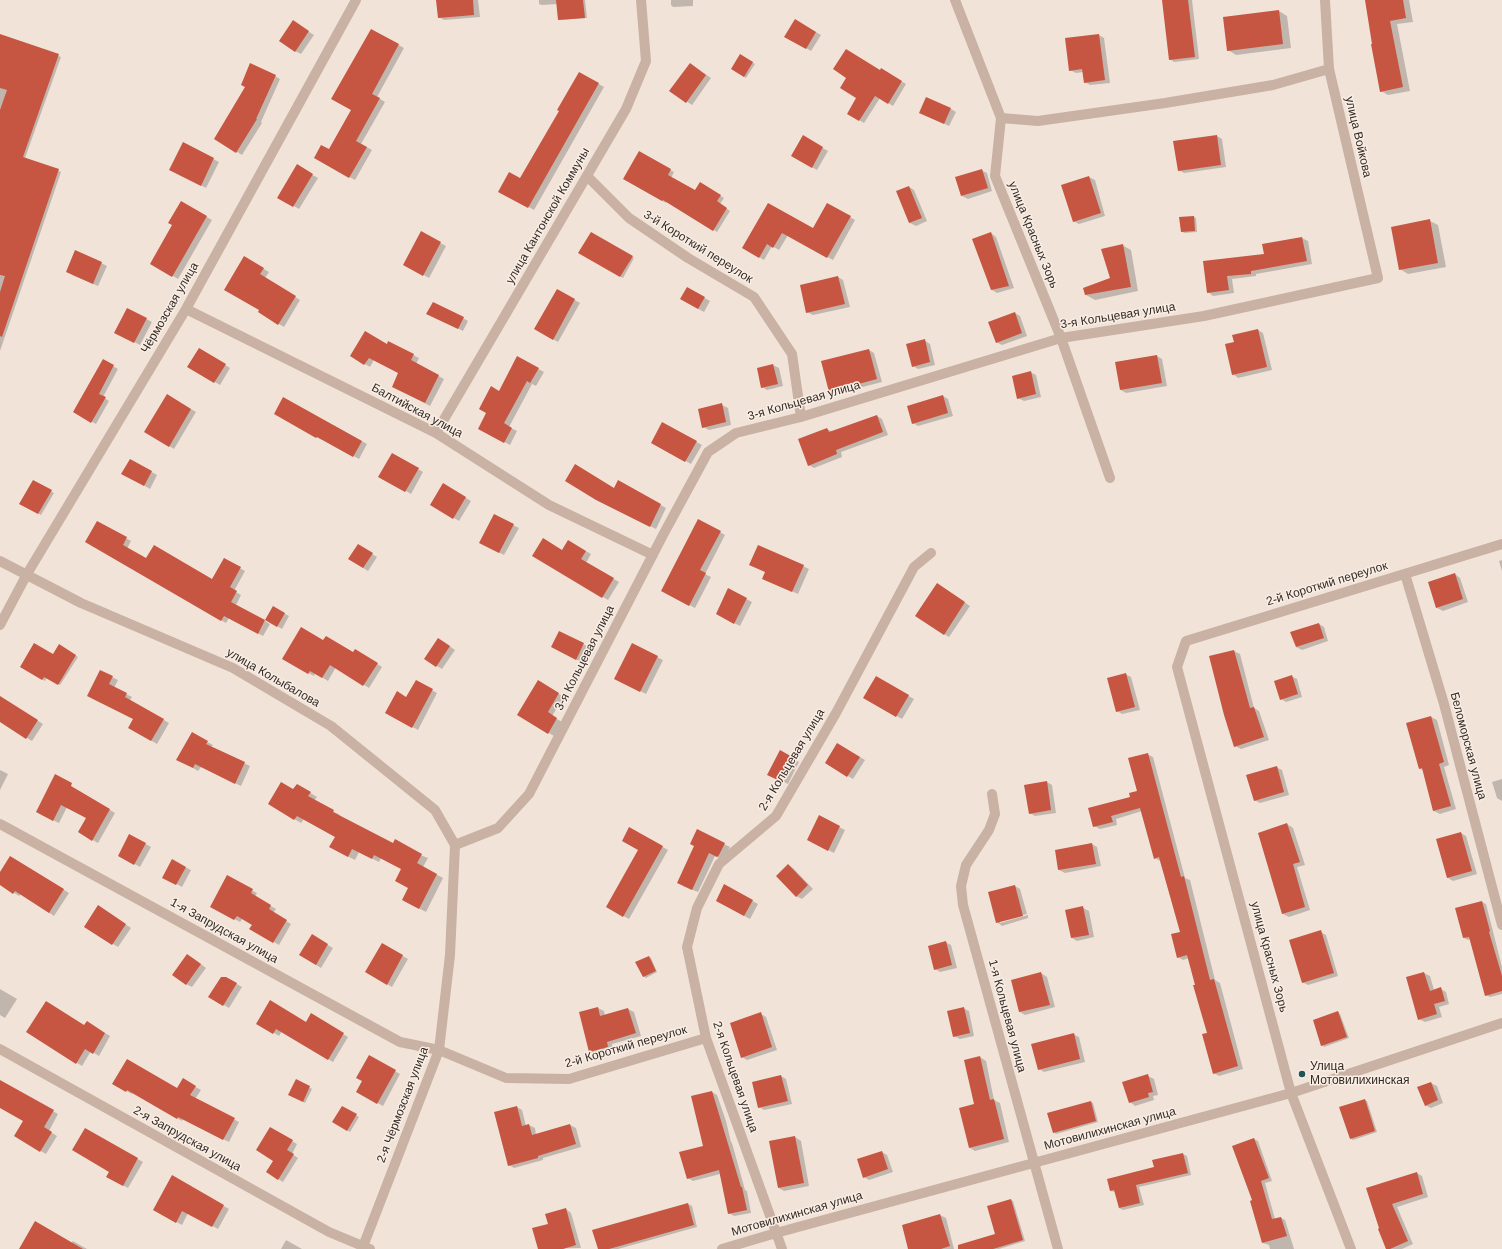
<!DOCTYPE html>
<meta charset="utf-8">
<style>
body{margin:0}
canvas{display:block;background:#f1e3d8}
</style>
<canvas width="1502" height="1249"></canvas>
<script>
const g = document.querySelector('canvas').getContext('2d');
g.lineJoin = 'round';
function fillPath(path, color) { g.fillStyle = color; g.fill(path, 'evenodd'); }
const shape = rows => new Path2D(rows.map(r => 'M' + r).join(''));
function trace(path, color, width, dash) { g.strokeStyle = color; g.lineWidth = width; g.lineCap = dash ? 'butt' : 'round'; g.setLineDash(dash || []); g.stroke(path); }
function drawText(font, color, halo, rows, align = 'center') {
  g.font = font + ' Arial,sans-serif'; g.lineWidth = 3; g.setLineDash([]); g.textBaseline = 'middle'; g.strokeStyle = halo; g.fillStyle = color; for (const [text, x, y, turn = 0] of rows) {
    g.save(); g.translate(x, y); g.rotate((+turn || 0) * Math.PI / 180); g.textAlign = isNaN(turn) ? turn : align; if (halo) g.strokeText(text, 0, 0); g.fillText(text, 0, 0); g.restore();
  }
}
fillPath(shape([
 [437,0,478,0,480,17,444,20,439,17],
 [539,0,585,0,587,18,561,20,559,19,557,4,542,5,539,4],
 [671,0,693,0,693,6,673,7,671,5],
 [1165,0,1192,0,1199,59,1174,62,1170,59],
 [1366,0,1409,0,1413,22,1397,24,1410,91,1388,95,1381,91],
 [1279,11,1287,16,1291,48,1236,55,1228,50],
 [795,20,821,35,811,51,786,36],
 [298,25,314,35,301,54,295,51],
 [372,30,404,48,377,97,385,102,361,144,372,150,355,180,315,158,329,151,352,109],
 [0,35,61,57,25,158,61,172,0,351],
 [1099,35,1104,38,1110,83,1090,85,1085,82,1083,72,1076,73,1070,70],
 [741,55,755,64,746,78,732,69],
 [695,67,711,78,692,105,671,91],
 [882,70,906,84,893,106,880,98,864,123,848,113,858,98],
 [579,73,604,87,534,210,499,191,520,179,560,111],
 [275,76,280,79,261,122,262,123,242,155,215,138,246,87],
 [951,109,956,112,949,126,926,115],
 [1217,136,1222,139,1226,167,1184,173,1179,170],
 [803,137,828,151,817,170,792,156],
 [183,143,219,162,206,188,176,172],
 [639,152,674,172,671,178,695,191,700,183,724,198,720,204,730,211,717,232,667,201,666,203,624,179],
 [297,166,318,178,299,209,278,197],
 [981,170,987,173,992,191,968,199,962,196],
 [1089,177,1095,180,1105,216,1079,224,1073,221],
 [909,187,914,190,927,221,916,226,910,223,898,191],
 [181,202,212,220,178,279,151,263,173,225],
 [768,204,813,230,827,204,855,220,833,260,788,235,779,250,772,246,764,260,744,248],
 [1194,217,1196,218,1197,232,1184,233,1182,231],
 [1430,221,1438,225,1446,267,1408,274,1400,269],
 [421,233,446,246,429,278,404,264],
 [591,233,634,258,623,278,580,253],
 [991,233,996,237,1014,288,997,293,992,290],
 [1302,238,1308,241,1312,264,1256,274,1256,276,1232,279,1234,293,1213,296,1208,292,1204,262,1265,255,1264,245],
 [1122,245,1131,250,1138,291,1095,300,1086,295,1084,288,1111,279],
 [244,257,269,272,265,278,300,300,284,327,259,312,260,310],
 [101,263,107,266,98,286,72,275],
 [838,277,843,280,850,307,813,315,807,312],
 [687,288,710,301,704,312,681,299],
 [557,290,580,303,558,342,536,329],
 [127,309,152,322,140,345,115,332],
 [1015,313,1020,316,1027,336,1002,345,996,342],
 [433,316,463,318,468,321,463,331],
 [1258,330,1263,333,1272,370,1238,378,1233,374,1235,343],
 [924,340,930,344,935,365,918,369,913,366],
 [389,343,419,358,416,364,444,379,430,406,398,389,400,373,374,360,370,367,351,356,387,346],
 [199,349,230,368,220,385,189,367],
 [869,350,874,353,882,382,835,394,829,391],
 [1157,356,1162,359,1167,386,1126,393,1121,390],
 [518,358,544,372,536,386,532,384,509,427,517,431,510,445,479,429],
 [104,361,118,369,103,397,109,401,96,424,74,412],
 [773,365,779,368,783,386,767,390,762,387],
 [1030,372,1036,375,1041,397,1024,401,1018,398],
 [167,395,196,412,174,449,146,432],
 [943,396,948,399,953,416,918,426,913,423],
 [284,398,367,444,359,459,322,439,322,440,275,413],
 [722,405,728,408,731,425,709,430,703,427],
 [877,416,882,419,888,435,841,452,842,457,814,468,809,465,827,429,833,432],
 [663,424,702,445,691,464,652,442],
 [393,454,423,472,411,494,380,476],
 [130,460,157,475,150,489,123,473],
 [33,481,54,493,41,515,21,503],
 [618,481,666,508,656,529,603,503,614,489],
 [444,484,471,501,459,521,431,504],
 [699,520,725,535,705,574,711,577,695,608,668,594],
 [98,522,131,541,127,549,147,559,212,580,224,559,245,571,234,591,241,595,236,605,270,624,263,636,229,618,226,623,86,542],
 [513,525,519,528,504,555,486,546],
 [568,541,591,554,586,563,619,582,608,600,534,556,563,551],
 [358,545,377,557,368,571,349,559],
 [1502,560,1502,571,1499,561],
 [803,566,809,569,798,594,769,581,766,572],
 [1455,574,1460,578,1468,602,1443,611,1437,608],
 [942,587,970,606,949,637,944,634],
 [729,590,752,602,740,626,722,617],
 [274,608,289,616,282,629,267,620],
 [1319,624,1324,627,1328,641,1302,650,1296,647],
 [324,642,354,653,356,650,382,667,369,688,336,667,328,681,315,673,314,676,283,659],
 [444,642,455,650,442,669,425,659],
 [583,644,589,647,581,662,558,650],
 [59,646,78,657,60,685,47,677,45,681,21,667,53,655],
 [1234,651,1240,654,1254,708,1259,711,1269,740,1241,749,1235,746,1210,657],
 [657,657,663,660,646,694,620,681],
 [1125,674,1131,677,1140,710,1122,714,1117,711],
 [1291,676,1297,679,1302,697,1286,702,1281,699],
 [112,677,118,680,114,688,132,697,130,700,169,723,157,744,130,728,135,719,93,699],
 [876,678,914,699,902,719,865,697],
 [416,681,437,693,418,730,387,713,407,698],
 [538,682,564,697,552,716,562,722,554,736,518,715],
 [10,703,43,724,32,741,0,721,0,707],
 [1431,717,1437,720,1449,765,1444,767,1456,809,1440,814,1434,811,1423,770,1420,769],
 [192,734,213,745,211,747,250,766,241,786,201,767,198,771,178,759],
 [838,744,865,760,853,779,826,763],
 [780,752,799,762,788,784,774,777],
 [1147,754,1153,757,1185,878,1190,880,1215,980,1220,983,1243,1069,1219,1076,1214,1073,1209,1033,1189,958,1183,960,1178,957,1181,932,1160,861,1155,858,1142,811,1116,819,1117,825,1100,829,1094,826,1138,792],
 [1276,767,1282,770,1289,795,1260,803,1254,800],
 [0,770,8,774,0,790],
 [1502,779,1502,801,1497,798,1492,782],
 [1047,782,1052,785,1056,813,1035,816,1030,813],
 [297,785,317,797,314,801,340,815,339,816,393,844,428,858,423,867,443,878,426,912,403,900,409,888,402,869,381,858,379,862,359,852,355,860,337,851,336,837,304,819,301,823,269,804,294,791],
 [75,789,115,813,98,843,79,832,87,818,67,807,59,823,42,815,46,793],
 [819,817,845,830,834,853,814,843],
 [1287,824,1293,828,1305,865,1297,867,1310,910,1289,917,1283,914,1259,833],
 [630,828,668,850,629,919,607,907,640,850],
 [698,831,730,847,723,860,715,856,698,892,683,886,695,846],
 [1461,833,1466,836,1477,874,1453,881,1448,878,1437,840],
 [130,835,151,847,140,867,119,855],
 [1092,844,1097,847,1101,866,1065,873,1059,870],
 [11,857,69,893,54,916,21,894,19,896,0,884,0,873],
 [788,865,793,868,813,889,802,899,796,896],
 [185,867,191,870,182,887,164,877],
 [227,877,257,893,255,897,276,909,273,913,291,924,279,945,251,929,253,925,243,918,240,922,211,906],
 [725,886,758,904,750,919,717,901],
 [1015,886,1020,889,1027,914,1000,921,1000,923,1028,915,1028,918,1002,926,997,922],
 [1482,902,1486,904,1502,967,1502,994,1490,997,1486,995,1470,939,1468,940,1464,938],
 [1083,908,1089,911,1094,937,1077,941,1072,938],
 [104,910,131,928,118,947,85,927],
 [1321,932,1326,935,1338,976,1308,985,1302,982],
 [312,936,333,948,321,968,300,955],
 [945,942,951,945,957,968,940,972,935,969],
 [382,944,408,959,392,987,366,972],
 [649,957,651,958,657,972,646,978,643,976],
 [193,958,206,968,192,987,186,984],
 [1041,973,1047,977,1055,1007,1025,1015,1020,1012],
 [1424,973,1430,976,1434,990,1441,989,1446,992,1449,1004,1439,1007,1442,1017,1425,1022,1419,1019],
 [226,978,242,987,229,1008,210,997],
 [0,989,17,999,5,1018,0,1015],
 [598,1008,604,1011,605,1016,628,1009,634,1012,641,1036,612,1044,613,1050,595,1055,590,1052],
 [963,1008,969,1011,974,1036,960,1039,954,1036],
 [1338,1012,1340,1014,1349,1038,1324,1047,1322,1045],
 [761,1014,766,1017,777,1050,747,1060,742,1057],
 [311,1015,348,1037,333,1062,282,1031,279,1036,258,1023,306,1023],
 [87,1022,110,1036,99,1056,91,1051,82,1066,27,1032,84,1027],
 [1073,1034,1079,1037,1085,1062,1044,1072,1039,1069],
 [370,1057,400,1074,383,1106,357,1092,363,1081],
 [980,1057,986,1061,994,1100,1000,1103,1009,1142,975,1151,970,1148],
 [781,1076,786,1079,792,1104,764,1110,759,1107],
 [1148,1076,1154,1079,1158,1095,1153,1096,1154,1100,1135,1106,1130,1102],
 [183,1080,201,1090,195,1099,239,1122,229,1142,183,1119,182,1121,133,1092,132,1094,114,1084,178,1089],
 [296,1080,312,1089,305,1103,289,1094],
 [0,1081,58,1114,49,1131,57,1136,46,1154,15,1136,25,1121,0,1107],
 [1431,1083,1437,1086,1443,1103,1431,1108,1425,1105],
 [712,1092,717,1095,726,1121,731,1142,732,1143,745,1190,747,1191,751,1213,734,1216,729,1213,720,1174,693,1181,688,1178,705,1146],
 [1364,1100,1367,1101,1377,1132,1353,1140,1350,1138],
 [1091,1102,1093,1103,1098,1122,1056,1134,1054,1132],
 [342,1107,359,1117,350,1132,333,1122],
 [517,1107,522,1110,526,1126,529,1125,535,1128,536,1135,570,1125,576,1128,581,1147,543,1158,543,1160,514,1168,509,1165],
 [270,1128,297,1144,292,1154,298,1158,283,1182,267,1172,274,1160],
 [85,1130,143,1162,128,1188,107,1177,110,1171],
 [795,1137,801,1141,809,1186,784,1191,779,1188],
 [1254,1139,1258,1141,1272,1181,1265,1183,1275,1219,1281,1218,1285,1220,1294,1249,1270,1249,1269,1245,1263,1243,1253,1201],
 [882,1152,887,1155,893,1172,869,1180,864,1177],
 [1183,1154,1187,1156,1191,1175,1139,1187,1144,1205,1123,1210,1119,1208,1116,1192,1110,1191],
 [1417,1173,1422,1176,1428,1197,1397,1207,1413,1244,1402,1249,1387,1249,1367,1189],
 [172,1177,229,1209,218,1229,188,1213,182,1225,154,1210],
 [1011,1200,1013,1201,1025,1241,999,1249,982,1249,996,1235],
 [688,1204,692,1206,697,1227,618,1249,599,1249],
 [566,1209,571,1213,581,1248,539,1249,549,1224],
 [940,1215,946,1218,954,1249,909,1249],
 [286,1240,302,1249,281,1249],
 [73,1241,87,1249,20,1249,71,1243]
]), '#0003');
fillPath(shape([
 [436,0,473,0,474,15,438,18],
 [556,0,583,0,585,18,558,20],
 [1162,0,1188,0,1195,57,1169,60],
 [1365,0,1403,0,1406,18,1390,21,1403,87,1380,92,1371,44,1372,44],
 [1279,10,1283,44,1227,51,1223,17],
 [795,19,816,32,806,49,784,37],
 [293,20,309,31,295,52,279,41],
 [371,29,399,44,372,94,380,98,356,141,367,147,349,178,314,158,321,145,329,149,351,110,331,99],
 [0,34,59,54,23,157,59,169,2,337,0,336,0,292,5,276,0,275,0,110,7,90,0,88],
 [1099,34,1105,80,1084,83,1082,69,1069,71,1065,38],
 [846,49,880,70,881,68,902,81,888,104,875,96,859,121,847,114,856,98,840,88,846,78,833,69],
 [740,54,753,62,744,77,731,69],
 [250,63,276,75,256,119,257,119,236,153,214,139,245,87,241,85],
 [690,63,706,75,686,103,669,91],
 [579,72,599,83,528,208,498,192,509,172,520,178,559,111,557,110],
 [926,97,951,108,944,124,919,113],
 [803,135,823,147,812,168,791,156],
 [1217,135,1221,165,1178,171,1173,141],
 [183,142,214,158,201,186,169,170],
 [639,151,671,169,668,175,695,190,700,182,721,195,717,201,727,208,713,231,663,200,662,201,623,179],
 [297,164,313,174,293,207,277,198],
 [982,169,988,188,961,196,955,177],
 [1089,176,1101,213,1073,222,1061,185],
 [909,186,922,218,909,223,896,191],
 [181,201,207,216,172,277,150,264,172,225,168,223],
 [768,203,813,228,827,203,851,216,827,258,782,233,773,248,767,244,759,258,742,248],
 [1194,216,1195,231,1181,232,1179,217],
 [1430,219,1438,263,1399,270,1391,227],
 [421,231,441,242,423,276,403,265],
 [591,232,633,256,620,277,578,253],
 [991,232,1009,286,991,290,972,239],
 [1302,237,1307,261,1251,271,1251,274,1227,276,1229,290,1207,293,1203,261,1264,254,1262,244],
 [1123,244,1131,287,1085,295,1083,288,1110,278,1101,249],
 [75,250,102,262,93,284,66,272],
 [244,256,264,268,260,274,296,296,278,325,258,312,259,310,224,290],
 [838,276,845,304,806,313,800,285],
 [687,287,705,297,698,309,680,299],
 [557,289,575,299,553,340,534,329],
 [433,302,464,317,458,329,426,314],
 [127,308,147,318,134,343,114,333],
 [1015,312,1022,333,996,343,988,322],
 [1258,329,1267,367,1232,375,1225,344,1234,342,1232,335],
 [365,331,387,344,388,341,414,354,411,360,439,375,425,403,392,387,398,373,369,358,364,365,350,356],
 [925,339,930,362,912,367,906,344],
 [199,348,226,364,214,383,187,367],
 [869,349,877,379,829,392,821,361],
 [1157,355,1162,383,1120,390,1115,362],
 [517,356,539,368,530,383,527,381,504,423,512,428,504,443,478,429,486,413,479,409,491,386,499,391],
 [103,359,114,365,99,394,106,397,91,423,73,412],
 [773,364,778,384,761,388,757,368],
 [1031,371,1036,394,1017,399,1012,376],
 [167,394,191,409,169,447,144,432],
 [943,395,948,413,912,424,907,406],
 [283,397,362,441,353,457,317,437,316,438,274,414],
 [722,403,726,422,702,428,698,409],
 [877,415,883,432,836,450,837,454,808,466,798,439,827,428,829,432],
 [662,422,697,441,685,462,651,443],
 [392,453,419,468,405,492,378,477],
 [130,459,152,471,144,486,121,474],
 [575,464,614,488,618,480,661,504,650,527,596,500,565,481],
 [33,480,52,490,38,514,19,504],
 [443,483,466,497,453,519,430,505],
 [494,514,514,524,499,553,479,543],
 [698,519,721,531,700,570,706,573,689,606,661,591],
 [97,521,127,537,123,545,146,558,154,545,212,579,224,558,241,567,230,587,237,591,231,602,265,620,258,634,224,616,221,621,85,542],
 [543,538,562,550,568,540,586,551,581,559,614,578,602,598,532,556],
 [358,544,373,553,363,568,348,559],
 [758,545,804,565,792,592,762,579,765,572,749,565],
 [1455,573,1463,599,1436,608,1428,582],
 [937,583,965,602,944,635,915,616],
 [728,588,747,598,734,624,716,614],
 [273,606,285,613,277,627,265,620],
 [1319,623,1324,638,1296,647,1290,632],
 [301,627,323,640,326,636,353,652,355,649,378,663,363,686,330,665,322,678,310,671,308,674,282,659],
 [559,631,584,643,576,660,551,647],
 [438,638,450,646,436,667,424,659],
 [34,643,53,654,59,644,76,655,58,685,44,677,42,680,20,667],
 [632,643,658,656,640,692,614,679],
 [1234,650,1250,708,1254,707,1264,737,1234,747,1224,715,1209,656],
 [100,670,113,676,109,684,127,693,125,697,164,719,151,741,128,728,133,719,87,696],
 [1126,673,1135,707,1116,712,1107,678],
 [1292,675,1298,694,1280,700,1274,681],
 [876,676,909,695,896,717,863,698],
 [416,680,433,689,412,728,385,713,397,691,406,697],
 [538,680,559,693,548,712,557,718,548,734,517,715],
 [0,696,38,720,26,739,0,722],
 [1431,716,1444,762,1439,764,1451,806,1433,811,1422,768,1419,769,1406,723],
 [192,732,208,741,206,744,245,762,235,784,195,764,193,768,176,760],
 [837,743,860,757,847,777,825,763],
 [780,750,794,758,782,782,767,775],
 [1148,753,1181,877,1184,876,1210,980,1214,979,1238,1066,1213,1074,1202,1034,1207,1033,1193,985,1195,985,1187,955,1177,958,1171,934,1180,932,1159,857,1154,859,1140,808,1111,816,1113,822,1093,827,1088,808,1130,797,1129,793,1137,791,1128,758],
 [1277,766,1284,792,1254,801,1246,775],
 [55,774,72,783,71,786,110,809,92,841,78,832,86,818,61,805,53,821,36,812],
 [1047,781,1051,810,1029,814,1024,785],
 [281,782,293,789,297,784,311,792,308,796,334,810,333,812,393,843,395,839,422,854,417,863,437,874,419,909,402,900,408,888,395,881,401,869,374,855,372,859,352,849,348,857,329,847,335,837,297,816,294,820,268,804],
 [819,815,840,826,828,851,807,840],
 [1287,823,1300,862,1293,864,1305,907,1282,914,1258,833],
 [629,827,663,846,623,917,606,907,638,850,622,841],
 [697,829,725,843,719,855,717,857,709,853,692,890,677,883,694,846,690,844],
 [1461,832,1472,871,1447,878,1436,839],
 [129,834,146,843,134,865,118,856],
 [1092,843,1096,864,1058,870,1055,850],
 [10,856,64,889,49,913,15,891,13,894,0,885,0,872],
 [172,859,186,867,176,885,162,878],
 [788,864,808,885,796,897,776,876],
 [227,875,253,889,251,893,271,905,269,909,287,920,273,943,249,929,252,925,237,916,234,920,210,907],
 [724,884,753,900,744,916,716,901],
 [1015,885,1023,916,996,923,988,892],
 [1482,901,1490,931,1489,932,1502,976,1502,991,1485,996,1469,937,1463,938,1455,908],
 [98,905,126,924,112,945,84,927],
 [1083,906,1089,935,1071,938,1065,910],
 [1321,930,1334,973,1302,983,1289,940],
 [312,934,328,944,316,965,299,955],
 [946,941,952,965,934,970,928,946],
 [382,943,403,955,387,985,365,972],
 [187,954,201,964,186,985,172,975],
 [649,956,656,971,643,977,635,962],
 [1041,972,1050,1005,1019,1012,1011,980],
 [1424,972,1430,991,1441,987,1445,1001,1434,1004,1437,1014,1418,1020,1406,977],
 [221,977,226,977,237,983,223,1006,208,997],
 [270,1000,306,1022,311,1013,344,1033,328,1060,276,1029,273,1034,256,1024],
 [46,1001,84,1025,87,1021,105,1033,93,1054,85,1049,76,1064,26,1032],
 [598,1007,600,1016,628,1008,636,1033,607,1042,608,1047,589,1052,579,1012],
 [964,1007,970,1033,953,1037,947,1011],
 [1338,1011,1347,1037,1321,1046,1313,1020],
 [761,1012,772,1047,741,1058,730,1023],
 [1074,1033,1080,1059,1038,1070,1031,1044],
 [369,1055,396,1070,377,1104,356,1092,362,1081,356,1078],
 [980,1056,990,1100,994,1099,1004,1139,969,1148,959,1108,974,1104,964,1060],
 [127,1059,177,1088,183,1078,196,1086,190,1095,235,1118,223,1140,178,1117,177,1119,127,1090,126,1092,112,1084],
 [1148,1074,1153,1092,1148,1093,1149,1097,1129,1103,1122,1082],
 [781,1075,788,1101,758,1108,752,1082],
 [296,1079,310,1086,303,1102,288,1095],
 [0,1080,54,1110,44,1127,52,1132,40,1152,14,1136,23,1121,0,1108],
 [1431,1082,1438,1100,1425,1106,1417,1087],
 [712,1091,741,1187,742,1187,747,1210,728,1214,719,1170,687,1179,679,1152,703,1146,691,1096],
 [1365,1099,1375,1131,1350,1139,1339,1107],
 [1091,1101,1096,1121,1053,1133,1047,1113],
 [342,1106,357,1114,347,1131,332,1122],
 [517,1106,522,1126,529,1124,532,1135,570,1124,576,1144,538,1156,538,1158,508,1166,494,1112],
 [270,1127,293,1140,287,1150,294,1154,278,1180,266,1172,273,1161,256,1150],
 [85,1128,138,1158,123,1186,106,1177,109,1172,72,1150],
 [795,1136,804,1183,778,1188,769,1141],
 [1254,1138,1269,1178,1261,1181,1272,1219,1281,1217,1287,1236,1262,1243,1250,1201,1252,1200,1232,1146],
 [882,1151,888,1169,863,1178,857,1159],
 [1183,1153,1188,1173,1136,1185,1140,1203,1119,1208,1114,1190,1110,1191,1107,1179,1154,1167,1152,1160],
 [1417,1172,1423,1194,1392,1204,1408,1241,1390,1249,1386,1249,1378,1229,1379,1228,1366,1188],
 [172,1175,224,1205,212,1227,182,1211,176,1223,153,1210],
 [1011,1199,1023,1240,993,1249,958,1249,958,1245,995,1234,987,1206],
 [688,1203,694,1225,609,1249,598,1249,592,1230],
 [566,1208,576,1245,563,1249,538,1249,532,1228,548,1224,545,1214],
 [940,1214,950,1246,941,1249,908,1249,902,1225],
 [35,1221,83,1249,19,1249]
]), '#c65541');
trace(shape([
 [955,0,1001,118,995,176,1061,338,1110,478],
 [1001,118,1038,121,1165,103,1273,85,1329,69],
 [587,176,629,218,688,258,754,297,792,354,801,417],
 [186,309,436,433,549,505,653,555],
 [436,433,626,109,646,61,641,0],
 [0,561,81,603,233,668,331,726,435,810,455,845],
 [1405,574,1444,704,1502,925],
 [0,625,27,574,186,309,356,0],
 [992,794,995,814,989,830,966,865,961,886,963,905,1058,1249],
 [0,824,400,1042,439,1050,506,1078,569,1079,706,1038],
 [455,845,498,828,529,794,663,535,708,452,736,433,801,417,1061,338,1204,316,1378,278,1329,69,1325,0],
 [0,1049,329,1232,370,1249],
 [362,1249,439,1050,450,955,455,845],
 [722,1249,776,1233,1291,1093,1502,1023],
 [782,1249,706,1038,687,947,697,908,719,864,776,816,836,713,914,567,931,553],
 [1351,1249,1291,1093,1177,667,1186,641,1502,544]
]), '#c9b2a4', 10);
for (const [x, y, r, color] of [
 [1302,1074,4,"#1c5654"]
]) { const dot = new Path2D(); dot.arc(x, y, r, 0, 2 * Math.PI); g.fillStyle = color; g.fill(dot); trace(dot, '#f9eee4', 1.5); }
drawText('12px', '#342926', '#f9eee4', [
 ["улица Войкова",1358,137,77],
 ["улица Кантонской Коммуны",548,216,-60],
 ["улица Красных Зорь",1033,235,68],
 ["3-й Короткий переулок",698,247,32],
 ["Чёрмозская улица",170,308,-60],
 ["3-я Кольцевая улица",1118,316,-9],
 ["3-я Кольцевая улица",804,401,-16],
 ["Балтийская улица",417,411,28],
 ["2-й Короткий переулок",1327,584,-17],
 ["3-я Кольцевая улица",585,658,-63],
 ["улица Колыбалова",273,678,30],
 ["Беломорская улица",1468,746,75],
 ["2-я Кольцевая улица",792,760,-59],
 ["1-я Запрудская улица",224,931,29],
 ["улица Красных Зорь",1269,957,75],
 ["1-я Кольцевая улица",1007,1016,75],
 ["2-й Короткий переулок",626,1047,-16],
 ["2-я Кольцевая улица",735,1077,71],
 ["2-я Чёрмозская улица",403,1105,-69],
 ["Мотовилихинская улица",1110,1129,-15],
 ["2-я Запрудская улица",187,1139,29],
 ["Мотовилихинская улица",797,1214,-16]
]);
drawText('12px', '#342926', '#f9eee4', [
 ["Улица",1310,1067],
 ["Мотовилихинская",1310,1081]
], 'left');
</script>
